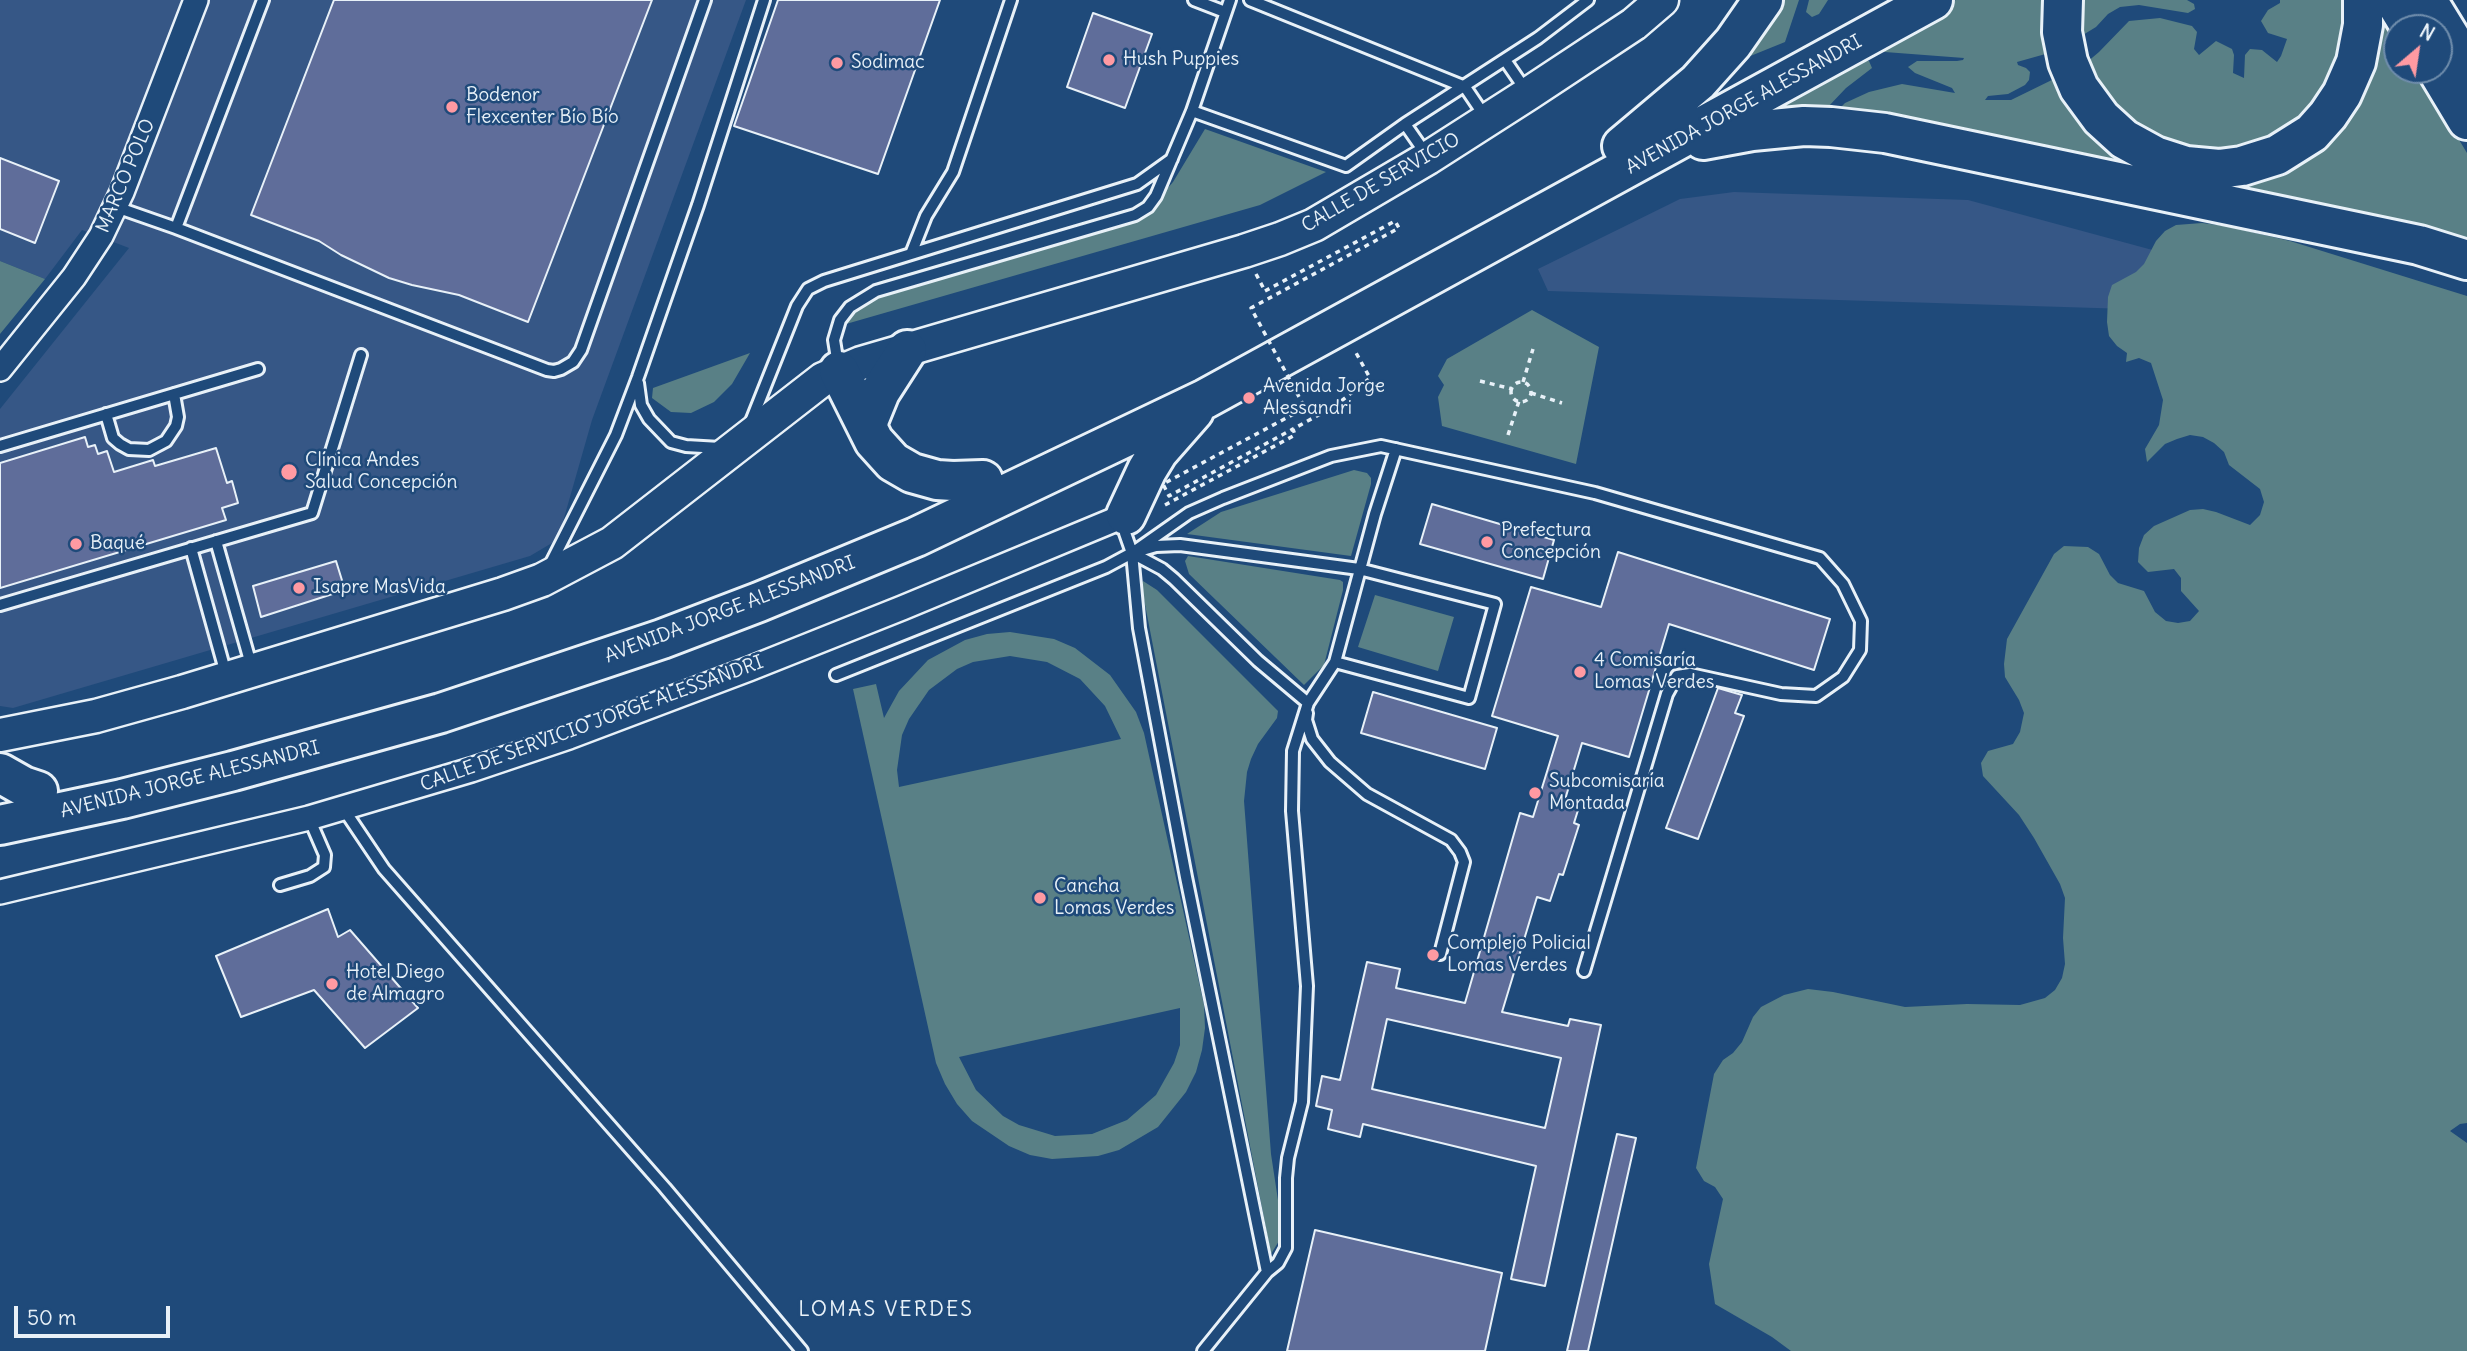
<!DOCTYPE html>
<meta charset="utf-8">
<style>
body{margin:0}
#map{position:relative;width:2467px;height:1351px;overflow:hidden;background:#1f4a7a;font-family:Delius,sans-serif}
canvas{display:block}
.north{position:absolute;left:2383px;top:14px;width:70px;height:70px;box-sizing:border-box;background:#1f4a7a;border:2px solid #6f8dac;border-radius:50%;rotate:29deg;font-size:19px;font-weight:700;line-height:28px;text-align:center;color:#e8f1f8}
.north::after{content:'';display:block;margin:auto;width:24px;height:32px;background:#ff9aa2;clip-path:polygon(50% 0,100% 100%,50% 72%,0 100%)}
.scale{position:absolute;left:14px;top:1306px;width:156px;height:32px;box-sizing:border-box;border:4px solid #e8f1f8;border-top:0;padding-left:9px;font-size:21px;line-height:24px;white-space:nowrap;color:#e8f1f8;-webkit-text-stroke:5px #1f4a7a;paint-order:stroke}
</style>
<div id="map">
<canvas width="2467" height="1351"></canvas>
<div class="north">N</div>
<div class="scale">50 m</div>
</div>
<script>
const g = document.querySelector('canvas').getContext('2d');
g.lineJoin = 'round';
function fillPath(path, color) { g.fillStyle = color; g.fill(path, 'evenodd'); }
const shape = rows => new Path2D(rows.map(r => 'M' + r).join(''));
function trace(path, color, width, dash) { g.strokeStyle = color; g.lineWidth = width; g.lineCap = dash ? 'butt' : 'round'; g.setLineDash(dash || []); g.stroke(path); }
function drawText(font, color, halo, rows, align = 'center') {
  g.font = font + ' Delius,sans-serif'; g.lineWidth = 5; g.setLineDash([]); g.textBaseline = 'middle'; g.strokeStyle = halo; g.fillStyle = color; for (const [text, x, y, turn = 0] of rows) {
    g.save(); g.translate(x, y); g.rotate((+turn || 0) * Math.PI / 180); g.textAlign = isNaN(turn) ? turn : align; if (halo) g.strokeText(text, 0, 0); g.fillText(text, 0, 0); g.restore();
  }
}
fillPath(shape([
 [0,0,746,0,592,420,562,525,552,543,530,556,13,708,0,706,0,409,129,248,82,230,45,279,0,261],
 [1734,192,1968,200,2289,287,2289,314,1548,291,1538,269,1680,199]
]), '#365786');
fillPath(shape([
 [1777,0,1799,0,1785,42,1743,59],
 [1809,0,1828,0,1819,14,1812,17,1806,12],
 [1956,0,2051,0,2049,53,2017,62,2018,65,2026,68,2030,72,2029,80,2025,85,2008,94,1988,96,1985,100,2011,100,2060,76,2104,135,2271,169,2378,13,2397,37,2397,70,2417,70,2467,153,2467,253,1839,109,1845,103,1869,92,1902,84,1955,93,1952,88,1915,73,1908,67,1917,61,1957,61,1963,60,1964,58,1885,52,1880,51,1876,45],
 [2071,0,2187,0,2194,4,2195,9,2188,13,2139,5,2120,7,2108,14,2096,27,2073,41],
 [2280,0,2347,0,2340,84,2261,154,2146,144,2080,68,2099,52,2129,21,2160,18,2192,26,2197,32,2194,49,2199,55,2216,41,2232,49,2234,55,2233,73,2244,78,2245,55,2250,49,2262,50,2277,62,2281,56,2287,39,2268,33,2261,21,2268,10,2280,3],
 [1860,61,1869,61,1872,68,1846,88,1827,108,1744,120],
 [1205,129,1326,172,1260,205,846,324,857,302,878,282,1144,207,1161,196,1173,182],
 [2202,223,2226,226,2290,241,2467,296,2467,1123,2460,1124,2450,1131,2467,1143,2467,1351,1791,1351,1772,1337,1715,1304,1709,1264,1723,1199,1715,1187,1704,1181,1696,1168,1714,1074,1723,1060,1733,1053,1742,1042,1753,1017,1761,1007,1784,995,1808,989,1833,992,1905,1007,1967,1004,2020,1005,2045,998,2055,990,2062,978,2065,964,2063,938,2065,898,2060,884,2034,838,2019,815,1983,776,1981,763,1988,751,2013,744,2020,732,2024,713,2019,700,2005,677,2004,664,2007,639,2054,554,2064,546,2088,547,2099,554,2110,575,2118,583,2144,591,2155,612,2166,621,2178,623,2190,621,2199,611,2181,591,2181,578,2174,569,2148,572,2138,562,2139,548,2144,535,2154,526,2190,510,2203,509,2216,512,2250,525,2260,515,2264,502,2260,489,2229,465,2224,452,2214,443,2203,437,2190,435,2177,439,2165,444,2147,462,2145,449,2159,425,2163,400,2151,363,2139,358,2126,362,2127,353,2117,346,2109,336,2107,322,2108,297,2112,285,2136,272,2144,264,2156,241,2165,231,2176,225],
 [0,261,45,279,0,334],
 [1532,310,1599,347,1576,464,1442,426,1438,397,1444,385,1438,376,1447,359],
 [750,353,732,384,714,402,691,413,671,412,652,398,653,388],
 [1354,470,1367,473,1371,478,1371,484,1351,556,1187,534,1221,512],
 [1188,556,1340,580,1343,582,1343,590,1324,665,1304,685,1189,574,1185,561],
 [1143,581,1157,590,1278,711,1277,718,1258,744,1251,759,1247,772,1244,801,1271,1154,1281,1220,1279,1241,1271,1254,1141,584],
 [1375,595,1454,617,1438,671,1358,647],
 [1010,632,1054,639,1075,648,1110,675,1136,712,1144,733,1204,1005,1205,1028,1202,1050,1196,1072,1186,1092,1158,1127,1119,1150,1098,1156,1052,1159,1030,1155,1009,1146,972,1121,957,1104,945,1084,936,1063,853,689,876,684,884,718,899,691,928,660,965,640,987,634],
 [1010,656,1047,662,1080,679,1105,706,1121,739,899,787,897,770,902,735,909,719,929,690,957,669,973,662],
 [1180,1008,1180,1045,1174,1063,1156,1095,1127,1120,1092,1134,1055,1136,1019,1125,1003,1116,976,1090,959,1057]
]), '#598086');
const building = shape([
 [334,0,652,0,528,322,459,295,412,285,389,278,341,255,319,241,251,215,334,0],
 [778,0,940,0,878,174,734,126,778,0],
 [1093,13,1152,34,1125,108,1067,87,1093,13],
 [0,158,59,181,35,243,0,229,0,158],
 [85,437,88,447,95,445,98,454,107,451,114,472,153,460,155,466,216,448,227,483,232,481,238,503,222,508,226,520,0,588,0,463,85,437],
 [1432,504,1554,540,1543,579,1420,544,1432,504],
 [1618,552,1830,619,1814,670,1669,624,1629,757,1582,743,1564,803,1579,807,1574,823,1579,825,1563,875,1559,874,1550,901,1537,897,1502,1012,1568,1026,1570,1019,1601,1025,1545,1286,1511,1279,1536,1166,1363,1124,1360,1137,1328,1129,1332,1110,1316,1106,1322,1076,1340,1080,1367,962,1400,969,1396,988,1465,1003,1520,813,1533,817,1558,736,1492,716,1531,587,1601,607,1618,552],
 [1387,1019,1561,1058,1545,1128,1372,1089,1387,1019],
 [336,561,345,590,261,617,253,586,336,561],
 [1718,688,1742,695,1735,713,1744,716,1698,839,1666,828,1718,688],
 [1373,692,1497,728,1485,769,1361,733,1373,692],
 [328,909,338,937,350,930,418,1008,365,1048,314,990,241,1017,216,956,328,909],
 [1617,1134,1636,1138,1588,1351,1567,1351,1617,1134],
 [1315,1230,1502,1273,1485,1351,1287,1351,1315,1230]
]);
fillPath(building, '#5f6d9a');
trace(building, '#e8f1f8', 2);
const lane = shape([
 [263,0,176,228,547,370,554,371,561,369,573,362,581,350,705,0],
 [1194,0,1225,12],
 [1250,0,1465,87,1486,118],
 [1505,60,1527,92],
 [1192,111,1346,166,1405,124,1538,38,1588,0],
 [1405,124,1428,157],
 [116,207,176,228],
 [911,254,926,216,953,172,1011,0],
 [838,365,834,340,840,320,850,307,876,291,1135,215,1148,207,1156,196,1192,111,1230,0],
 [638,383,641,405,649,419,671,442,686,446,720,448],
 [106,414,113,438,120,444,129,449,149,450,166,441,176,426,178,417,174,394],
 [750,424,797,306,808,289,824,281,1137,184,1172,159],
 [0,446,258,369],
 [1126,522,1125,533,1132,553,1139,628,1186,877,1267,1272],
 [216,541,252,668],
 [191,548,226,674],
 [1132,553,1189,513,1223,498,1331,456,1381,446,1595,493,1820,558,1843,584,1861,621,1860,650,1843,677,1816,696,1781,694,1690,674,1677,676,1667,694,1584,971],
 [1132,553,1162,569,1174,579,1258,661,1308,703],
 [550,565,616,435,638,377,698,205,764,0],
 [0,605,312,513,361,355],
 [836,675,1106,567,1132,553,1156,546,1180,545,1359,569,1495,604,1469,698,1335,662],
 [1307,713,1306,720,1312,739,1330,762,1367,794,1451,840,1460,852,1464,862,1440,954],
 [346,807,347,814,384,869,665,1188,802,1351],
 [280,885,310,876,324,867,325,855,309,818],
 [1203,1351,1267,1272,1278,1263,1286,1248,1286,1178,1288,1158,1302,1102,1307,986,1292,811,1293,751,1308,703,1335,662,1375,514,1396,449]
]);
const street = shape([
 [0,369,74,277,101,236,122,192,196,0],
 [0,892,309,818,471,770,569,737,749,669,902,608,1126,515]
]);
const secondary = shape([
 [0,735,96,716,182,692,503,594,542,580,612,543,823,379,861,363,1244,251,1280,239,1314,225,1428,158,1528,94,1634,24,1662,0]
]);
const highway = shape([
 [2063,0,2062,32,2068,62,2079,88,2101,118,2124,139,2155,156,2186,166,2219,169,2242,166,2277,155,2312,133,2328,115,2342,94,2356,62,2363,25,2363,0],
 [2394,0,2411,28],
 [2427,0,2467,65],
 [2437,70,2467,120],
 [1703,140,1752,131,1804,126,1831,127,1885,133,2419,245,2467,260],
 [1622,146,1698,82,1733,43,1763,0],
 [839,371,874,441,893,462,912,473,937,480,953,481,983,480],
 [868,428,869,419,880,392,907,350],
 [1126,515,1147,470,1158,452,1194,411],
 [0,773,23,786,38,791],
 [0,825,122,799,233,771,441,713,662,639,759,602,916,537,1205,399,1933,0]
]);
trace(lane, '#e8f1f8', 16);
trace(street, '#e8f1f8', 28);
trace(secondary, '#e8f1f8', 37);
trace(highway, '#e8f1f8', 44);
trace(shape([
 [1256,274,1265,291],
 [1480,381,1512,389],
 [1523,382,1533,349],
 '1511 392a10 10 0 1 1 20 0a10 10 0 1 1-20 0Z',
 [1531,393,1562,403],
 [1508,435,1519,401],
 [1165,505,1295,435,1293,429,1335,406,1370,378,1355,351]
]), '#e8f1f8', 3.5, [5, 5]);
trace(lane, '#1f4a7a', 10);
trace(street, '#1f4a7a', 23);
trace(secondary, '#1f4a7a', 32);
trace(highway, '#1f4a7a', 38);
trace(shape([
 [1265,291,1395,221,1399,228,1251,308,1305,408,1163,484,1169,496,1293,429]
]), '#e8f1f8', 3.5, [5, 5]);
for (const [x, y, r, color] of [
 [1109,60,7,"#ff9aa2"],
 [837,63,7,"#ff9aa2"],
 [452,107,7,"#ff9aa2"],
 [1249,398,7,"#ff9aa2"],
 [289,472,9,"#ff9aa2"],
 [1487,542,7,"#ff9aa2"],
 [76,544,7,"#ff9aa2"],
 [299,588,7,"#ff9aa2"],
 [1580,672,7,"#ff9aa2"],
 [1535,793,7,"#ff9aa2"],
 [1040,898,7,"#ff9aa2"],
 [1433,955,7,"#ff9aa2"],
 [332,984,7,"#ff9aa2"]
]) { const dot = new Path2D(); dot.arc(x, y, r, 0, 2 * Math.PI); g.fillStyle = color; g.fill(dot); trace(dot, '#1f4a7a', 2.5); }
drawText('19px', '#e8f1f8', '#1f4a7a', [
 ["Hush Puppies",1123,60],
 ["Sodimac",851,63],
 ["Bodenor",466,96],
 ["Flexcenter Bío Bío",466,118],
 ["Avenida Jorge",1263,387],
 ["Alessandri",1263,409],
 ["Clínica Andes",305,461],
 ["Salud Concepción",305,483],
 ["Prefectura",1501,531],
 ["Concepción",1501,553],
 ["Baqué",90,544],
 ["Isapre MasVida",313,588],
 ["4 Comisaría",1594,661],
 ["Lomas Verdes",1594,683],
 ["Subcomisaría",1549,782],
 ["Montada",1549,804],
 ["Cancha",1054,887],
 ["Lomas Verdes",1054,909],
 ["Complejo Policial",1447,944],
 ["Lomas Verdes",1447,966],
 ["Hotel Diego",346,973],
 ["de Almagro",346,995]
], 'left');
drawText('19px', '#e8f1f8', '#1f4a7a', [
 ["AVENIDA JORGE ALESSANDRI",1744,105,-29],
 ["MARCO POLO",126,176,-67],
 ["CALLE DE SERVICIO",1381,183,-30],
 ["AVENIDA JORGE ALESSANDRI",730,610,-21],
 ["CALLE DE SERVICIO JORGE ALESSANDRI",592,724,-20],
 ["AVENIDA JORGE ALESSANDRI",190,780,-14]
]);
g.letterSpacing = '2px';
drawText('21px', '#e8f1f8', '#1f4a7a', [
 ["LOMAS VERDES",886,1310]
]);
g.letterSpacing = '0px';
</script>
